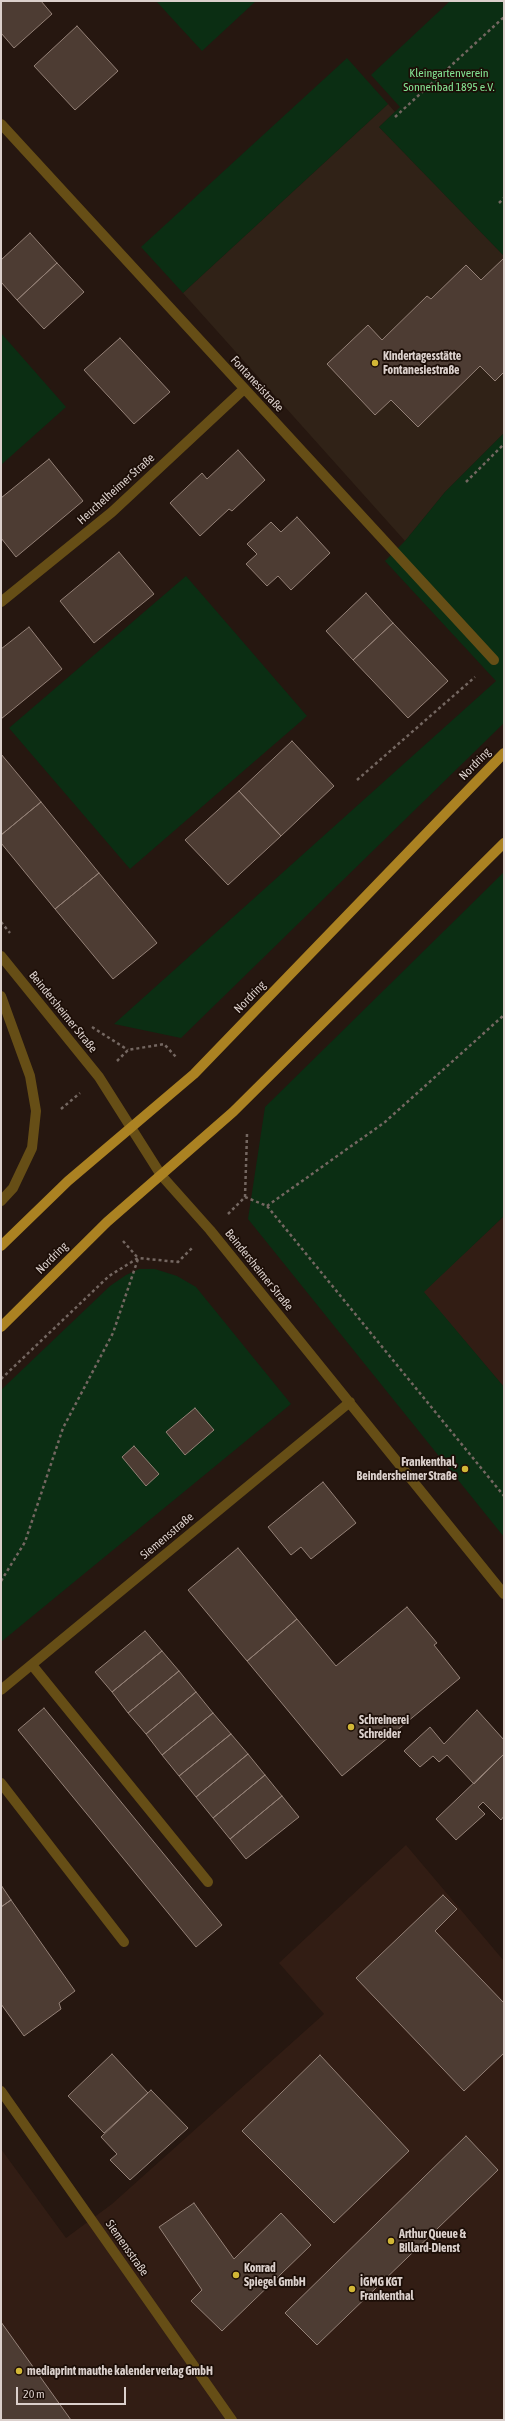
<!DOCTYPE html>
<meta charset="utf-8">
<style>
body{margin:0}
#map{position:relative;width:505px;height:2421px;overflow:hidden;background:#261710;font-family:"Asap Condensed",sans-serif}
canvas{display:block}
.frame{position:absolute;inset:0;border:2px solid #dbd0cc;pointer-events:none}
.scale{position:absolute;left:16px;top:2387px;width:110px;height:18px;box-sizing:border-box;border:2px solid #dbd0cc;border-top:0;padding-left:5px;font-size:12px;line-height:14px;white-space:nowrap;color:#dbd0cc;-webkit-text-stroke:3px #1c0e07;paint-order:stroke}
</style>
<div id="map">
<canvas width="505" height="2421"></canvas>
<div class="frame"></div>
<div class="scale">20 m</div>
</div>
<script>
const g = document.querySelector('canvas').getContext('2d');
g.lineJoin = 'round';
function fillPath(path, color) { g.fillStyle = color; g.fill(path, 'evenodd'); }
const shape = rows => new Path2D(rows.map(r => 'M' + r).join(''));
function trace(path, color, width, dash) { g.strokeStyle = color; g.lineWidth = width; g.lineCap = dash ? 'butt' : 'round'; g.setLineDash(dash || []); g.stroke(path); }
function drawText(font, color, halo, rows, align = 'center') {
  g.font = font + ' "Asap Condensed",sans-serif'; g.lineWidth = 3.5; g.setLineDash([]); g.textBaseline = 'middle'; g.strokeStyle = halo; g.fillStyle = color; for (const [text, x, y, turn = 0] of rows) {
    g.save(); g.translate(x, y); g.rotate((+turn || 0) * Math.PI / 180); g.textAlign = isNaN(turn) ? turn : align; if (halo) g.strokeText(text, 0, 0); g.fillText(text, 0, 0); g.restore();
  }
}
fillPath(shape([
 [504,1216,504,1387,423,1292],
 [406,1845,504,1961,504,2420,1,2420,1,2149,66,2238,112,2204,324,2014,279,1963]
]), '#321d14');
fillPath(shape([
 [388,104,395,112,379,127,504,256,504,433,445,492,405,541,183,293]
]), '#302217');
fillPath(shape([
 [156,1,256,1,202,51],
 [450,1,504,1,504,256,379,127,400,107,371,75],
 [347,58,388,104,183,293,141,247],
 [1,333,66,407,1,465],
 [504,433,504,723,181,1038,114,1024,496,681,385,561,405,541,445,492],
 [186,576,307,716,130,869,9,728],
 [504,872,504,1216,424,1292,504,1387,504,1537,248,1219,265,1107],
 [139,1269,155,1269,177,1276,196,1287,291,1404,1,1642,1,1390,110,1286,126,1275]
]), '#0b2e13');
const building = shape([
 [1,1,41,1,52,14,14,48,1,33,1,1],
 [77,26,118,71,75,110,34,66,77,26],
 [30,233,57,263,17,300,1,282,1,260,30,233],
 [504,258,504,372,495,381,480,366,418,427,391,400,375,415,327,364,368,325,382,340,427,296,431,299,466,265,481,280,504,258],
 [57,263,84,292,44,329,17,300,57,263],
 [120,338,170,392,134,424,84,370,120,338],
 [238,450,265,480,232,511,229,509,200,536,170,503,202,473,207,479,238,450],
 [49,459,83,501,16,557,1,538,1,498,49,459],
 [297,517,330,553,291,590,278,576,267,586,246,564,257,554,247,544,271,522,281,532,297,517],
 [119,552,154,594,94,643,60,601,119,552],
 [366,593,393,623,353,660,326,631,366,593],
 [393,623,448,681,408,718,353,660,393,623],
 [29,627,62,669,1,719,1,649,29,627],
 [292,741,334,786,281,836,239,791,292,741],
 [1,754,41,802,1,835,1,754],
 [239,791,281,836,228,885,185,840,239,791],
 [41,802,99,873,55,909,1,843,1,835,41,802],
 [99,873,157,943,113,979,55,909,99,873],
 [195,1408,214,1430,185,1455,166,1432,195,1408],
 [134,1446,159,1474,146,1486,122,1457,134,1446],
 [323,1482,356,1523,311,1559,301,1547,291,1555,268,1527,323,1482],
 [238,1548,297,1619,247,1661,188,1590,238,1548],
 [407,1607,437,1643,434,1645,460,1678,342,1776,247,1661,297,1619,336,1666,407,1607],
 [145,1631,162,1651,112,1692,95,1672,145,1631],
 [162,1651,179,1671,128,1713,112,1692,162,1651],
 [179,1671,196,1692,146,1734,128,1713,179,1671],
 [196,1692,213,1713,162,1755,146,1734,196,1692],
 [44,1708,222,1925,196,1947,18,1730,44,1708],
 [477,1710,504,1740,504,1754,474,1784,447,1755,439,1762,433,1756,420,1767,404,1751,430,1727,444,1744,477,1710],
 [213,1713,231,1734,179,1776,162,1755,213,1713],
 [231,1734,248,1754,196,1797,179,1776,231,1734],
 [248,1754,265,1775,213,1818,196,1797,248,1754],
 [504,1754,504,1816,501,1820,483,1802,478,1807,485,1814,456,1840,436,1819,504,1754],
 [265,1775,282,1796,230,1839,213,1818,265,1775],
 [282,1796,299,1817,246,1859,230,1839,282,1796],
 [1,1885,11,1900,1,1907,1,1885],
 [443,1895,457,1909,435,1931,504,2003,504,2053,464,2091,356,1978,443,1895],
 [11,1900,75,1991,59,2003,61,2009,24,2036,1,2004,1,1907,11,1900],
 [112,2054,148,2093,104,2133,68,2096,112,2054],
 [320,2055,409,2151,334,2223,242,2131,320,2055],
 [151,2090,188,2128,130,2180,110,2160,117,2154,101,2137,151,2090],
 [466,2136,498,2170,317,2345,285,2313,466,2136],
 [194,2203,234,2259,281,2213,311,2245,222,2331,191,2301,202,2290,159,2227,194,2203],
 [1,2322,71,2420,1,2420,1,2322]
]);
fillPath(building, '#4d3c33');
trace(building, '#948177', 1);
trace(shape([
 [395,117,504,17],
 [499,203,504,198],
 [466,482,504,444],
 [357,780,475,677],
 [1,922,10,933],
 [92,1027,128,1050],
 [117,1061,128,1050,164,1044,176,1057],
 [61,1109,80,1093],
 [245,1197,267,1206,504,1496],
 [267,1206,385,1122,504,1015],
 [228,1214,245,1197,247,1134],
 [123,1241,138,1258],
 [1,1379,109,1276,138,1258,178,1262,192,1248],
 [1,1581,25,1542,63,1428,113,1333,138,1259]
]), '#746761', 2.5, [3, 3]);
trace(shape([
 [1,124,494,660],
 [1,602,112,512,244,389],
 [1,956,99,1077,161,1175,210,1230,504,1594],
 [1,996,30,1076,36,1111,32,1148,13,1188,1,1201],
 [32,1665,208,1882],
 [1,1690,350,1402],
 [1,1783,124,1942],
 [1,2091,232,2420]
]), '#664e16', 10);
trace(shape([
 [1,1246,68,1181,194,1074,504,753],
 [1,1327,107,1222,233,1112,504,843]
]), '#ab8222', 10);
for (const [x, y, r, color] of [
 [375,363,4,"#d2b736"],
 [465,1469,4,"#d2b736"],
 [351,1727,4,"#d2b736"],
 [391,2241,4,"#d2b736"],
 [236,2275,4,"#d2b736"],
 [352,2289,4,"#d2b736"],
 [19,2371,4,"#d2b736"]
]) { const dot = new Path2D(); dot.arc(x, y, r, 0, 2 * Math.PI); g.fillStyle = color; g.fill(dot); trace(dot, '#1c0e07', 1.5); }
drawText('12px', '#84e494', '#1c0e07', [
 ["Kleingartenverein",449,73],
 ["Sonnenbad 1895 e.V.",449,87]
]);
drawText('bold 12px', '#dbd0cc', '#1c0e07', [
 ["Kindertagesstätte",383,356],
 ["Fontanesiestraße",383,370],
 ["Frankenthal,",457,1462,"right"],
 ["Beindersheimer Straße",457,1476,"right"],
 ["Schreinerei",359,1720],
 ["Schreider",359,1734],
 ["Arthur Queue &",399,2234],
 ["Billard-Dienst",399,2248],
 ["Konrad",244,2268],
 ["Spiegel GmbH",244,2282],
 ["İGMG KGT",360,2282],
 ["Frankenthal",360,2296],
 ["mediaprint mauthe kalender verlag GmbH",27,2371]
], 'left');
drawText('12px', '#dbd0cc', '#1c0e07', [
 ["Fontanesistraße",257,384,47],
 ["Heuchelheimer Straße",116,489,-42],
 ["Nordring",475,764,-46],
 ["Nordring",250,997,-46],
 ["Beindersheimer Straße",63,1012,51],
 ["Nordring",52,1258,-45],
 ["Beindersheimer Straße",259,1270,51],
 ["Siemensstraße",167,1536,-40],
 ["Siemensstraße",127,2248,55]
]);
</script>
